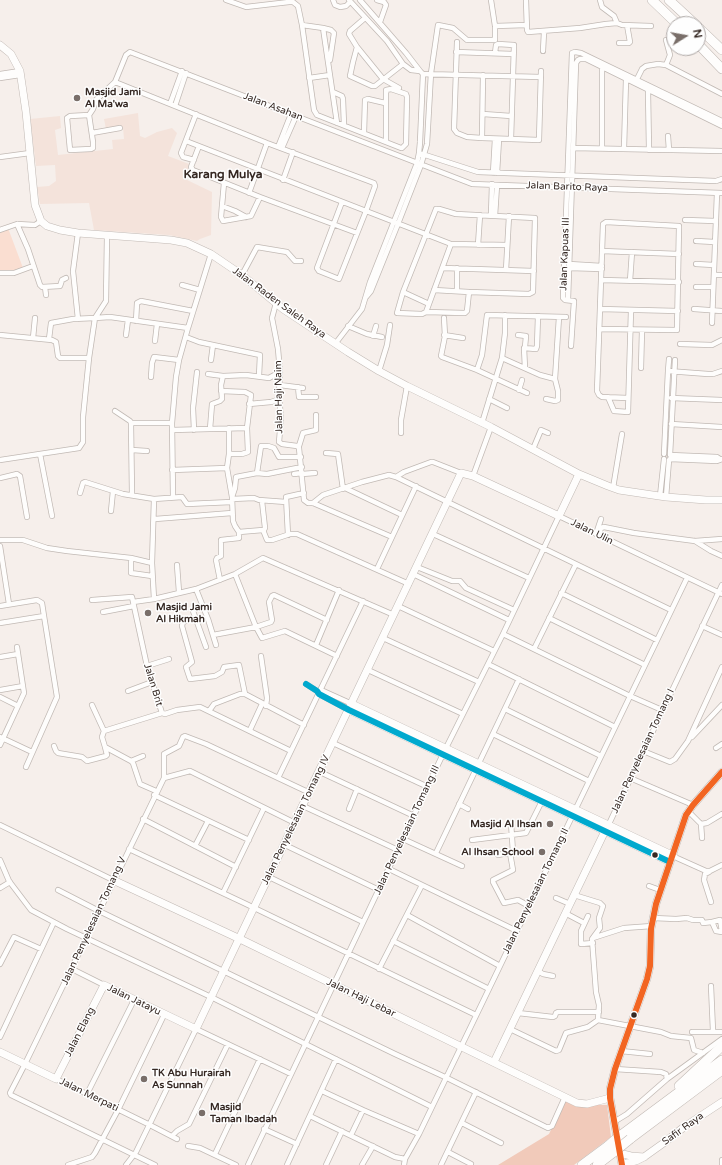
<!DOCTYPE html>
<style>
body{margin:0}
#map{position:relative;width:722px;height:1165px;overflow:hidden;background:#f6efeb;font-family:"Varela Round",sans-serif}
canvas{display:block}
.north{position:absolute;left:666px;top:16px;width:40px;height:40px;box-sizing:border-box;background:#fefefe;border:1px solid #aea8a6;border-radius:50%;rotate:79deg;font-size:11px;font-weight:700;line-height:16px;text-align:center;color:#352823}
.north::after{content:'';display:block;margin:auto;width:14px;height:18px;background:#796e69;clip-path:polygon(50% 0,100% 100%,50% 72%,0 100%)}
</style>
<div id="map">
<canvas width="722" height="1165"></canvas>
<div class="north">N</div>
</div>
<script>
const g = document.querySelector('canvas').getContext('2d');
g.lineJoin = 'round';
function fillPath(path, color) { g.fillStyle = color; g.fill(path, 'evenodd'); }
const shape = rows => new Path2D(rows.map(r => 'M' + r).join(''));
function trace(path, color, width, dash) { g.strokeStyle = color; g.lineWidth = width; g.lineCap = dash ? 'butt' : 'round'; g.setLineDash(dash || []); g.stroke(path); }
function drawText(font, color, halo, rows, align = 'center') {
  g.font = font + ' "Varela Round",sans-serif'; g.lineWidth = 3; g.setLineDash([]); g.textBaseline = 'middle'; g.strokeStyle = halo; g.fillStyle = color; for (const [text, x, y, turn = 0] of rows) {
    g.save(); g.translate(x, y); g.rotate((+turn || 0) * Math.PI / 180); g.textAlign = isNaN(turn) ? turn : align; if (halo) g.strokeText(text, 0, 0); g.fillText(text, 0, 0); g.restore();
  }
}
fillPath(shape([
 [138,113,140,136,145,138,157,132,172,128,177,133,168,156,189,164,185,179,212,192,211,235,200,239,197,241,169,235,94,230,89,203,40,204,37,187,49,186,56,181,55,165,36,166,30,119,60,116,61,128,55,130,58,155,113,149,112,140,124,139,123,127,106,129,104,119]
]), '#f4e3db');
fillPath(shape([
 [8,228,23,268,14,272,0,272,0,230]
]), '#faded1');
fillPath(shape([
 [566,1099,581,1105,607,1105,611,1137,574,1165,498,1165,549,1134]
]), '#f1caba');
const street = shape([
 [226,0,246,7,289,2,293,2,298,6,302,25,314,110,317,115,401,148,402,148,406,144,407,97,406,94,391,89,386,90,386,141],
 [333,0,335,5,340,7,346,6,350,2],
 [349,0,387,41,403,64,411,70,420,71,423,74,541,77],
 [360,0,406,53,420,71],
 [377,0,384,2,386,5,380,22],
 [491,0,495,26,527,25],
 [526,0,527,30,528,32,580,28,606,24,617,23],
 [600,0,602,7,614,16,617,23,622,25,651,26],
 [365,18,350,31,349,34,357,47,383,79,399,88],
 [302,25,323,28,337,123],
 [323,28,331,30,334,33,330,60],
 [666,40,670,55,666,65],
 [457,42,454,129,457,133,467,137,482,138,483,75],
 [619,43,629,43,630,42,627,25],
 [357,47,353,62,350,76,372,86,375,86,403,64],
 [543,51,544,32],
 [456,52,513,54],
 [495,53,496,45,498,44,514,45,511,139,539,140,541,71],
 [576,63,578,60,580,59,586,59,722,126],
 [0,74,20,71],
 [0,78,20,75],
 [309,78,330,75],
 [636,81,642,69,646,66,658,64,666,65,722,94],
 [115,82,267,143,374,183,375,186,366,211,339,279,319,271,317,268,342,202],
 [648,91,649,150],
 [333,92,342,96,343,99,344,125],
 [170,104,182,71],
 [175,106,186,73],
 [483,114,511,116],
 [89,115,70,116,67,118,70,150,91,149,93,148,93,142,89,115,93,109,96,100,115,82,126,55,130,52,472,184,722,193],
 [92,133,120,128],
 [364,133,365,100,368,99,385,103],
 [668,136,669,150],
 [482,138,511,139],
 [186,141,451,244,507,245],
 [199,146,191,167,193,170,260,197,357,233],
 [278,147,291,114],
 [282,148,296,116],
 [573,148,722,151],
 [602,148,602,66],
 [624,149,626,79],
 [419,153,478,172,716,181,722,179],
 [0,157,30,153],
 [194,160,183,157,181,153,196,114],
 [493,173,495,139],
 [497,173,499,139],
 [283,180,293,152],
 [224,183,221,217,223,221,251,216,260,197],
 [249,193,267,143],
 [222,206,235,211,246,217],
 [436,209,439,209,456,214,535,218,533,292,529,294,469,292,467,311,465,313,426,312,422,314,397,313,403,292,436,209],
 [491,215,492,184],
 [495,216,497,185],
 [685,220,716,221],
 [17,224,28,249,40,285,42,287,60,286,62,280,66,278],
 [0,230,17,224,35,225,41,221],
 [78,233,73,271,78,319],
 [696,241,715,242],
 [478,245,480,215],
 [602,251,679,254],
 [569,264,602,266],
 [696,264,714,265],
 [443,268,534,271],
 [457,268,457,291],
 [569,268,602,269],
 [506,270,509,216],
 [0,273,14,273,33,266],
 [242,275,257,247,287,252,295,261,301,261],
 [714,275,722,275],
 [601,280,679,282],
 [630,281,632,252],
 [182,285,200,290],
 [45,287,46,295],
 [696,287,713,287],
 [434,290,469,292],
 [403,292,429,304],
 [366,297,371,291,398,224,421,165,427,144,431,73,438,25,453,28,467,40,495,40,495,27],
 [568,300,576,63],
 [276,303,272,318,278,349,280,372,279,395,281,419,279,442,282,444,297,446,299,448,304,500,308,503,313,503,392,537],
 [600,309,678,311],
 [694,309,722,311],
 [426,312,451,244],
 [444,318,445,336,441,356,442,357,477,370,527,393],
 [136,321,137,303,141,301,193,311],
 [712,323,717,193],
 [348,326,367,334,382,337],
 [599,329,677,330,679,226,606,222,603,224,597,391,599,395,602,397,628,398],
 [0,335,52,340,56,342,58,356,60,358,89,358,95,318,110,317,188,328],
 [126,335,128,320],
 [444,335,463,338],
 [518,335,526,336,525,347],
 [373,336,376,326],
 [186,337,199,342,260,355,259,376],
 [33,338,35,318],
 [49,339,51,323,73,319,95,318,106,301,107,235],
 [155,341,157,324],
 [335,344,362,309,370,282,417,163,419,153,420,142,423,74],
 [680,344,712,345,722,340],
 [571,346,574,301,565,300,563,298,572,53,575,52,581,53,722,121],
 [502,358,540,375,555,379],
 [211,360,213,345],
 [525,368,524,348,536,349,537,346,538,316],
 [641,368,642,330],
 [477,370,482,355,487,315,566,317],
 [379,371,387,345,390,325],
 [668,371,669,359],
 [208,374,223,376,246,375,269,378,280,372],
 [151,377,152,363,154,357,179,360],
 [280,385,303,388],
 [298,387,299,397,316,397],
 [519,390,522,380],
 [221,391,245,392,251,395,247,428,248,452,242,454,229,454],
 [608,397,614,411,628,412,631,310],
 [671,398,722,400],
 [489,399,507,408],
 [546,399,555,401,558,400,558,391,555,379,559,317],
 [249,404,271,402,280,399],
 [115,411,130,421,131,423],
 [482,423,502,358,505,333,505,315],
 [671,424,722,427],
 [210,429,212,404,220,401,222,399,221,385,223,376],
 [172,430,247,428],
 [194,430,193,408,197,372],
 [401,433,401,420,407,386],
 [299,446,303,433,316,430,316,415],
 [533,449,541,430,548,433],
 [132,450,147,451],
 [326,453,338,454,343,489],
 [40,454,52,516],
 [664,454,668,371,708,374,713,374,722,371],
 [670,455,675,360],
 [670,455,717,457,720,459],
 [670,459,717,461,722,459],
 [0,460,79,448,83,442,83,417,89,358],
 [172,470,227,468],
 [257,473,267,474,302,467],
 [294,474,302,473],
 [302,474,315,473],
 [473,476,491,427],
 [396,477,404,472,431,462,433,462,461,473],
 [0,478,17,474,20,476,27,517],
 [345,488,402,515],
 [613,488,622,434],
 [80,493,83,483,85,482,123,494,154,499,182,497,187,504,232,502],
 [132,495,131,423,172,423],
 [660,496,664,459],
 [173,497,172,423,176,377,179,360,188,328,211,254],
 [232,497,235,488,236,477,257,473,261,446,268,446,274,448,279,457,301,457],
 [666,497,669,460],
 [232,499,254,498,259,500,286,502],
 [262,501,265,528,264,530],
 [313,503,323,495,362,482,389,475,396,477,671,610],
 [111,511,113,491],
 [155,519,232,513],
 [239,532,263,530,267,540,272,540,290,534,297,534,409,584],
 [433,534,529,578],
 [596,534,601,519],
 [288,535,286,497,304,493],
 [599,535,601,528,604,527,634,533,695,541,722,539],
 [0,540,23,540,47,548,67,551,131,558,152,563],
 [695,541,711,551,722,556],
 [0,546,9,604],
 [131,558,131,573,152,576],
 [177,565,179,592],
 [417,567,452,581,460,581,466,588,514,610],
 [377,569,416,486],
 [235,574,256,627,262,638,285,631,337,656],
 [413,574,509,620],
 [220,580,216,560,217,558,221,556,221,540,239,538,239,532,235,526,233,521,232,497,227,468,229,454,229,428],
 [196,589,208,619,216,645],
 [561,593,657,640],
 [154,599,152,563,154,499],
 [92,600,132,597,147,666,162,713,104,731,102,737,105,747,131,761,133,763,140,784,156,791],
 [133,602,154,599,196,589,235,574,263,558,394,615],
 [0,606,37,600,42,603,44,616,57,697,26,767],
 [203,606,195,609,193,611,206,647],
 [398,606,494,651],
 [103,612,134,606],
 [195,617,183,622,182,626,192,662,186,667,190,679,215,676,222,672,224,667,239,665,245,694],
 [549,618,645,665],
 [0,623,44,616],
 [702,626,722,635],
 [503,634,630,696,662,710],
 [213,635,256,627,271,622,272,620,269,602,272,596,274,595,327,620],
 [383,638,479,682],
 [316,645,339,590],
 [534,649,576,564],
 [261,656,267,698,266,706],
 [0,657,18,654],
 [488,664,615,727],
 [147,666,169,659],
 [368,670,463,714],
 [306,684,317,691,319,694,349,710],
 [0,690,23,686],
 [128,691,152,682],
 [318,691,321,690,352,704],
 [0,697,18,706],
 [92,705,104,731],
 [505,709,601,756],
 [209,711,214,704,240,694,245,694,304,725],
 [162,713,165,714,177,710,200,707,291,751],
 [250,730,262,704],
 [493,734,589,781],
 [0,737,32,752],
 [692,737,722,705],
 [333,743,428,787],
 [0,745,24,693,17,647],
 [54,746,56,751,58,753,82,757,87,761,106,756,107,755,105,747],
 [716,748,722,744],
 [643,751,670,762,675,759,688,741,722,667],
 [131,761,143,756],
 [320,772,414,816],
 [164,778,190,771,295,823],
 [278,778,363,601],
 [630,778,693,805],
 [154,795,249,840],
 [459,804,468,809],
 [303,806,398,850],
 [349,809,357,789],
 [688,811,701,824,707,823,722,814],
 [143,819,236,867],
 [701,824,702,838],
 [0,825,113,880],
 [608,826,722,585],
 [403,839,462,866],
 [472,840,526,833,542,801],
 [285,845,379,890],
 [195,846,208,821],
 [129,849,244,903,476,1015],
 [436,853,519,679],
 [510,853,513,870,493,880,493,882,504,903,518,900,529,906],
 [672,854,677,858,706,871,710,871,722,865],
 [498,855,513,852,511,823],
 [0,860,9,881,31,910,67,929,211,997,432,1107],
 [389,869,517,931],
 [709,872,705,874,704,880,711,902],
 [269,877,363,922],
 [649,886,660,890],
 [0,888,10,882],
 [58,890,99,911,395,1054,445,1077,548,1128,552,1126,565,1097],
 [223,893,264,808],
 [556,898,570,904],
 [565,913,584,923],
 [407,915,500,966],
 [588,916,581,931,581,944,593,943],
 [653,918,676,919,687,918,693,920,702,920,703,923,712,922,716,931,722,932],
 [712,922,720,920,722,931],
 [593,938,624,928,652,926],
 [393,941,489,989],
 [0,964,14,937,41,949],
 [72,969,104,985],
 [379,969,422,885],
 [538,971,543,974,553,976],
 [711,986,713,1031],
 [518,1013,553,1017,555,1016,556,1013,558,1012,599,1012],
 [598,1020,661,1032,671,1036,691,1038,694,1050,703,1053],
 [510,1029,556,1051,559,1050,566,1033,588,1027,598,1020,599,1005,596,992,592,939,600,928,599,918,603,906,600,903,574,895],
 [692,1032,722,1032],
 [0,1037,54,922],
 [621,1051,650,1054],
 [615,1069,661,1072,666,1074,667,1079],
 [56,1079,150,1125,177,1139],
 [322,1091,363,1110,419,1134],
 [87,1094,134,1000],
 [310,1116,395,1157,405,1159],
 [614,1122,627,1114,667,1079,722,1039],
 [462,1123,501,1143],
 [264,1129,297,1144],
 [351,1135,363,1110],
 [172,1136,177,1131,189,1124,228,1044],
 [188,1146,200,1148,236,1165],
 [448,1152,471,1164],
 [215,1154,260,1059],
 [68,1165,92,1157,95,1153,118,1110,164,1015],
 [126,1165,136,1152,196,1029,291,1074],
 [155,1165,11,1095,10,1093,25,1064,164,778,164,754,179,746,183,737,185,736,206,744,310,793],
 [248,1165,443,754,503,634,559,516,722,594],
 [287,1165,336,1059],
 [326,1165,342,1131],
 [362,1165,373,1146],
 [404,1165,405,1159,419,1134,500,966,687,578],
 [441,1165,476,1092],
 [722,1165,722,1160]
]);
const secondary = shape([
 [0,45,11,54,20,71,26,112,35,205,41,221,47,226,60,230,78,233,171,240,187,243,211,254,242,275,283,309,348,352,379,371,407,386,491,427,579,474,608,486,619,490,666,497,706,500,722,500],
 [352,704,672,855],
 [349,710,670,862],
 [113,880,240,939,577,1103,587,1104,610,1098],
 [0,1052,56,1079,104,985,196,1029,461,473,473,476,559,516,579,474],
 [494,1062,605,831],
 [619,1153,631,1156,644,1157],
 [622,1164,636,1161,644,1157,665,1142,684,1127,722,1102],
 [622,1165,610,1098,610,1089,615,1069,647,979,650,966,651,929,656,904,686,815,693,805,722,772]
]);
const highway = shape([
 [652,0,677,24],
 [669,0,695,24],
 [698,27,722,50],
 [698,44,722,69],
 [679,1086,722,1046],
 [617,1138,722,1060],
 [630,1139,722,1070],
 [582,1165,609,1145],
 [597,1165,614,1152]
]);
trace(street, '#c1b9b4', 6);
trace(secondary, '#c1b9b4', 8);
trace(highway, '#c1b9b4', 10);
trace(street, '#fefdfc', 4.5);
trace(secondary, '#fefdfc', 7);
trace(highway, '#fefdfc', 9);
const highwayBridge = shape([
 [609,1145,617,1138],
 [614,1152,630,1139]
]);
trace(highwayBridge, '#c1b9b4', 10, []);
trace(highwayBridge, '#fefdfc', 9);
trace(shape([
 [306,684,317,691,319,694,349,710,670,862]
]), '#00a9ce', 6);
trace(shape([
 [622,1165,610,1098,610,1089,615,1069,647,979,650,966,651,929,656,904,686,815,693,805,722,772]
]), '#f26522', 6);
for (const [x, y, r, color] of [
 [77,98,4,"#796e69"],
 [148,613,4,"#796e69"],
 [550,824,4,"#796e69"],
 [542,852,4,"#796e69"],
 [655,855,3.5,"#352823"],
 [634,1015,3.5,"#352823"],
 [144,1079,4,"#796e69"],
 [202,1113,4,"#796e69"]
]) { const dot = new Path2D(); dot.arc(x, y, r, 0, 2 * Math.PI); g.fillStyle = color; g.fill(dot); trace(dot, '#fefefe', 1.5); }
drawText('bold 10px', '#352823', '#fefefe', [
 ["Masjid Jami",85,92],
 ["Al Ma'wa",85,104],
 ["Masjid Jami",156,607],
 ["Al Hikmah",156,619],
 ["Masjid Al Ihsan",542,824,"right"],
 ["Al Ihsan School",534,852,"right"],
 ["TK Abu Hurairah",152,1073],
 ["As Sunnah",152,1085],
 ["Masjid",210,1107],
 ["Taman Ibadah",210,1119]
], 'left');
drawText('10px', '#352823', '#fefefe', [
 ["Jalan Asahan",273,107,21],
 ["Jalan Barito Raya",567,187,2],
 ["Jalan Kapuas III",565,254,-88],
 ["Jalan Raden Saleh Raya",279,303,36],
 ["Jalan Haji Naim",279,397,-91],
 ["Jalan Ulin",592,532,26],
 ["Jalan Brit",153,685,73],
 ["Jalan Penyelesaian Tomang I",643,751,-65],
 ["Jalan Penyelesaian Tomang IV",296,820,-64],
 ["Jalan Penyelesaian Tomang III",407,830,-65],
 ["Jalan Penyelesaian Tomang II",536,891,-64],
 ["Jalan Penyelesaian Tomang V",94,921,-65],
 ["Jalan Haji Lebar",361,998,26],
 ["Jalan Jatayu",134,1000,26],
 ["Jalan Elang",80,1032,-63],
 ["Jalan Merpati",89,1095,26],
 ["Safir Raya",683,1129,-36]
]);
drawText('bold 12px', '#352823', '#fefefe', [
 ["Karang Mulya",223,175]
]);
</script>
